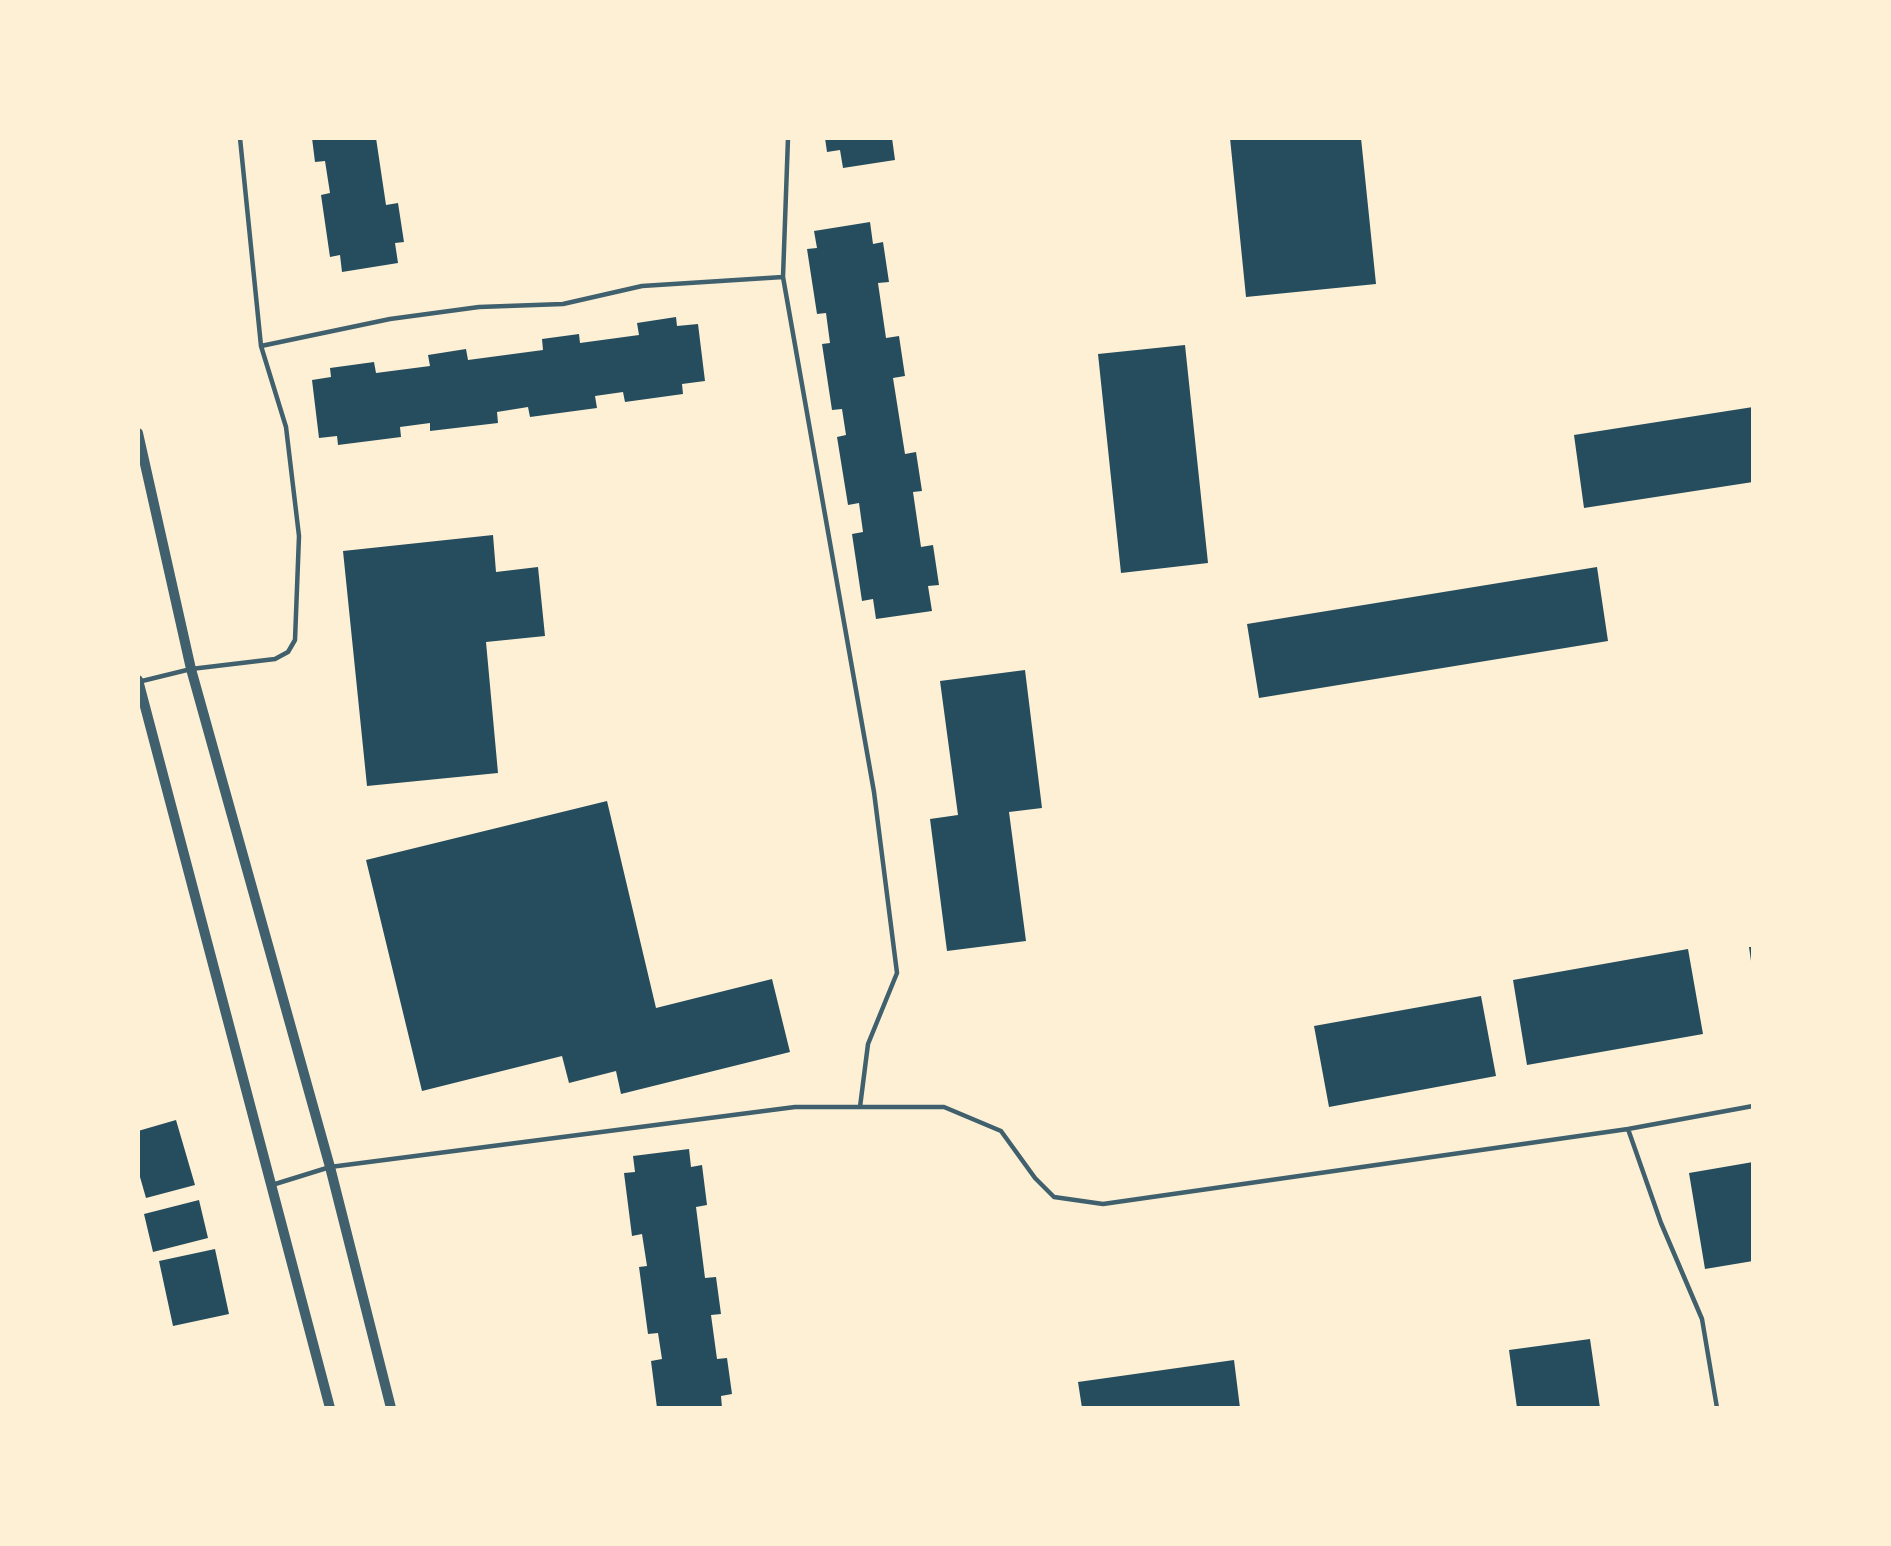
<!DOCTYPE html>
<style>
body{margin:0}
#map{position:relative;width:1891px;height:1546px;overflow:hidden;background:#fdf0d5;font-family:"Source Sans 3",sans-serif}
canvas{display:block}
.frame{position:absolute;inset:0;border:140px solid #fdf0d5;pointer-events:none}
</style>
<div id="map">
<canvas width="1891" height="1546"></canvas>
<div class="frame"></div>
</div>
<script>
const g = document.querySelector('canvas').getContext('2d');
g.lineJoin = 'round';
function fillPath(path, color) { g.fillStyle = color; g.fill(path, 'evenodd'); }
const shape = rows => new Path2D(rows.map(r => 'M' + r).join(''));
function trace(path, color, width, dash) { g.strokeStyle = color; g.lineWidth = width; g.lineCap = dash ? 'butt' : 'round'; g.setLineDash(dash || []); g.stroke(path); }
fillPath(shape([
 [312,138,376,138,386,205,398,203,404,242,395,243,398,263,342,272,340,255,330,257,321,195,330,193,325,161,315,162],
 [825,138,892,138,895,160,843,168,840,150,827,152],
 [1230,138,1361,138,1376,284,1246,297],
 [870,222,873,244,883,242,889,282,878,283,886,338,899,336,905,376,893,378,905,454,916,452,922,491,913,492,921,547,933,545,939,585,928,586,932,611,876,619,873,599,862,601,852,534,863,532,859,503,848,505,837,437,846,435,842,409,832,410,822,344,830,343,826,313,817,314,807,249,817,248,814,231],
 [676,317,677,326,698,324,705,381,682,384,683,394,625,402,623,392,595,396,597,408,530,417,528,407,497,412,498,423,430,431,430,423,400,427,401,437,338,445,337,436,319,438,312,380,331,377,330,368,374,362,376,373,430,366,428,355,466,349,468,360,543,350,542,339,579,334,580,343,639,335,637,323],
 [1185,345,1208,563,1121,573,1098,354],
 [1753,407,1753,482,1584,508,1574,435],
 [493,535,496,572,538,567,545,636,486,642,498,773,367,786,343,551],
 [1597,567,1608,641,1259,698,1247,624],
 [1025,670,1042,808,1009,812,1026,941,947,951,930,819,958,815,940,681],
 [607,801,656,1008,772,979,790,1052,621,1094,616,1071,569,1083,562,1056,422,1091,366,860],
 [1749,947,1753,947,1753,968,1752,968],
 [1688,949,1703,1034,1527,1065,1513,980],
 [1481,996,1496,1076,1329,1107,1314,1026],
 [176,1120,195,1185,146,1198,138,1170,138,1131],
 [689,1149,691,1167,702,1165,707,1205,696,1207,705,1278,716,1277,721,1314,711,1315,717,1359,727,1358,732,1394,721,1396,722,1408,657,1408,651,1361,662,1359,658,1333,648,1334,639,1267,647,1266,642,1234,632,1236,624,1173,635,1172,633,1156],
 [1753,1162,1753,1261,1705,1269,1689,1173],
 [199,1200,208,1238,153,1252,144,1214],
 [215,1249,229,1314,173,1326,159,1261],
 [1590,1339,1600,1408,1517,1408,1509,1350],
 [1234,1360,1240,1408,1082,1408,1078,1382]
]), '#264d5e');
trace(shape([
 [788,138,783,277,874,792,897,973,868,1044,860,1107],
 [261,346,390,319,479,307,563,304,642,286,783,277],
 [138,682,191,669,275,659,288,652,295,640,299,536,286,427,261,346,240,138],
 [1628,1129,1661,1223,1702,1319,1717,1408],
 [272,1185,330,1167,795,1107,944,1107,1001,1131,1035,1178,1054,1197,1103,1204,1628,1129,1753,1106]
]), '#3f606c', 4.5);
trace(shape([
 [138,433,191,669,330,1167,391,1408],
 [138,680,330,1408]
]), '#3f606c', 10);
</script>
